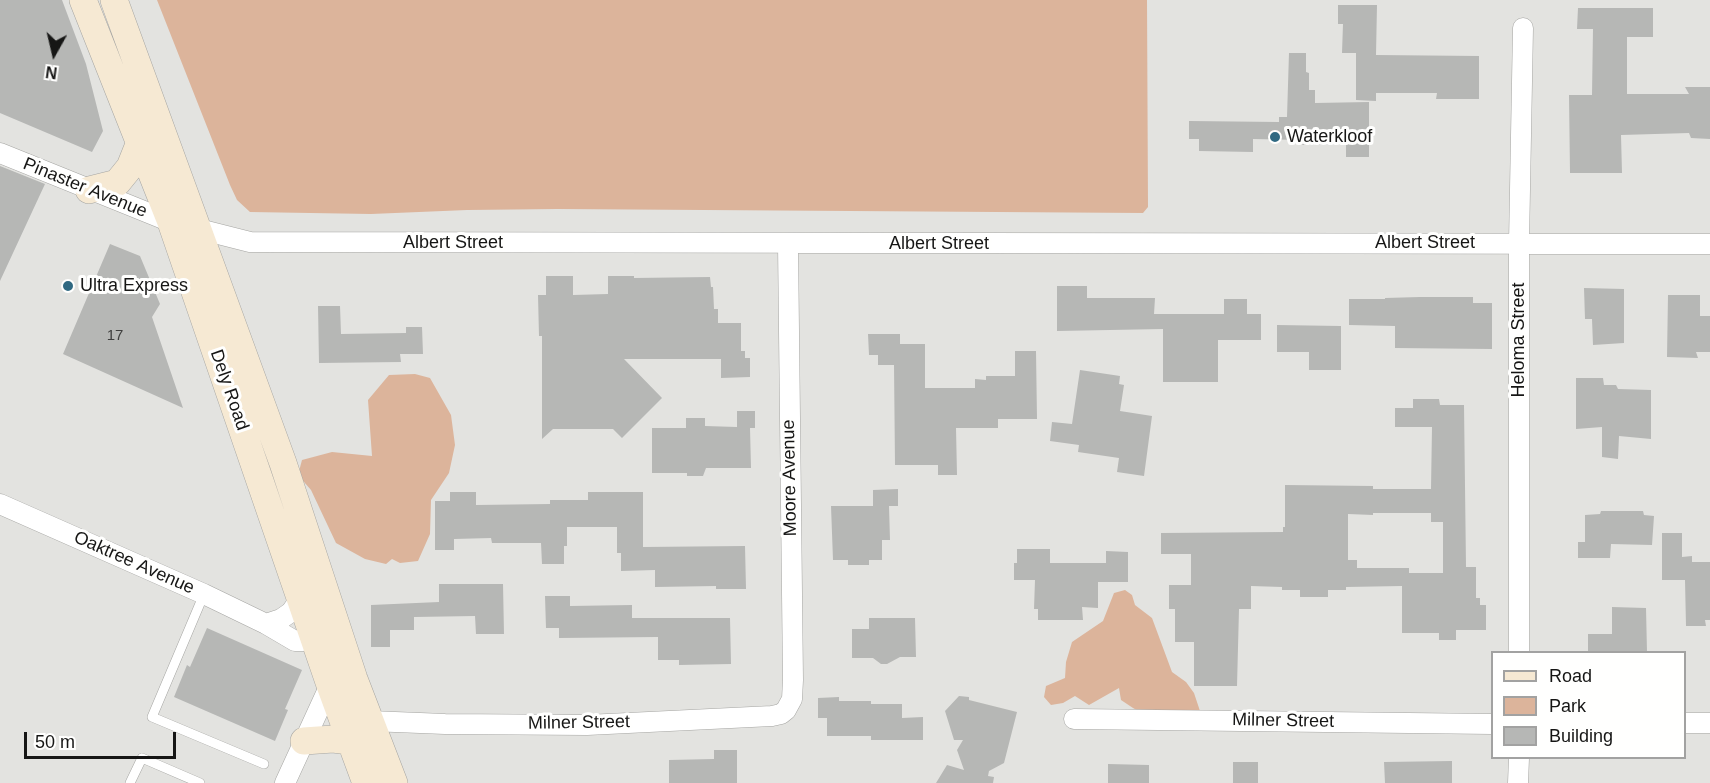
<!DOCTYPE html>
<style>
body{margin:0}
#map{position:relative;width:1710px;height:783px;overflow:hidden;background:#e3e3e0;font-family:Helvetica,sans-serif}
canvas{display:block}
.legend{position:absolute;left:1491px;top:651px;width:195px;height:108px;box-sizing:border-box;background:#fffffe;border:2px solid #a2a2a1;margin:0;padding:8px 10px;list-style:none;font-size:18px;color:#161615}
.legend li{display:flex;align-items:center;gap:12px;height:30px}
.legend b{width:30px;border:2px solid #a2a2a1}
.north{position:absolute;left:24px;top:24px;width:60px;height:60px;-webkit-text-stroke:4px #fffffe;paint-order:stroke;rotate:188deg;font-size:16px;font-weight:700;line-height:24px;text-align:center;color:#161615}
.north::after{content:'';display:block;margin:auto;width:21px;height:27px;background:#161615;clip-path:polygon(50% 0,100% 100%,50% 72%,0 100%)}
.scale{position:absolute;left:24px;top:732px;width:152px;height:27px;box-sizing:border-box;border:3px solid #161615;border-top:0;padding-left:8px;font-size:18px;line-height:21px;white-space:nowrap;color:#161615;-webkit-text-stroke:4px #fffffe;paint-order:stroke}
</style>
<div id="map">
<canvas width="1710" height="783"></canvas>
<ul class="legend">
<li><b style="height:8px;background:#f6e9d3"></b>Road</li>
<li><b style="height:16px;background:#dcb49b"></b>Park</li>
<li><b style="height:16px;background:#b6b7b5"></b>Building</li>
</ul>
<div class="north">N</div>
<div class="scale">50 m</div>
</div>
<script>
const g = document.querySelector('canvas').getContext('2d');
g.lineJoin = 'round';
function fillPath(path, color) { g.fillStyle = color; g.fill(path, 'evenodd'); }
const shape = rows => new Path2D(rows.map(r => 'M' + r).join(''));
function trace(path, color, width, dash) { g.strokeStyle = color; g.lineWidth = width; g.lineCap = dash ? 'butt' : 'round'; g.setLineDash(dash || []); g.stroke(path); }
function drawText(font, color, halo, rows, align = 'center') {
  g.font = font + ' Helvetica,sans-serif'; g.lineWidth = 6; g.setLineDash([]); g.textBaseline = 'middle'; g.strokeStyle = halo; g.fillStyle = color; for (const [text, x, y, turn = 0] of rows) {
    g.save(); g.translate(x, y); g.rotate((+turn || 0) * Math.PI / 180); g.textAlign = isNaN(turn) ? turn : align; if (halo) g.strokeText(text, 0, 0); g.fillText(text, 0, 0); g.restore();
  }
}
fillPath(shape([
 [157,0,1147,0,1148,207,1143,213,558,209,467,210,371,214,250,212,237,200,230,185],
 [415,374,430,378,451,415,455,445,449,473,431,500,430,534,418,561,400,563,392,559,386,564,365,559,336,543,311,490,298,475,302,460,332,452,372,456,368,400,389,375],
 [1125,590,1132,595,1135,605,1152,618,1172,672,1186,682,1194,693,1201,714,1166,726,1133,708,1121,700,1119,688,1089,705,1075,696,1063,703,1051,705,1044,697,1046,686,1065,678,1066,662,1072,642,1103,621,1114,593]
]), '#dcb49b');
fillPath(shape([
 [0,0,62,0,86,64,103,131,92,152,0,113],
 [1338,5,1377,5,1376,55,1479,56,1479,99,1436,99,1437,93,1376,93,1376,101,1356,100,1356,53,1342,53,1343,24,1338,24],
 [1578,8,1653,8,1653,37,1627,37,1627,94,1689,94,1685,87,1710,87,1710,139,1691,138,1689,133,1621,135,1622,173,1570,173,1569,95,1592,95,1593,29,1577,29],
 [1289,53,1306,53,1306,72,1309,73,1309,90,1315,90,1315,103,1369,102,1369,157,1346,157,1346,144,1300,145,1300,140,1253,139,1253,152,1199,151,1199,139,1189,139,1189,121,1279,122,1279,117,1287,117],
 [0,166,45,184,0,281],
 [110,244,140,256,160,304,152,317,183,408,63,354],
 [546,276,573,276,573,295,608,294,608,276,634,276,634,278,710,277,711,287,713,287,714,309,718,309,718,323,741,323,741,351,745,351,745,358,750,358,750,377,721,378,721,359,624,359,662,398,622,438,613,429,553,429,542,439,542,336,539,336,538,295,546,295],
 [1057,286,1087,286,1087,298,1155,298,1154,314,1224,314,1224,299,1247,299,1247,314,1261,314,1261,340,1218,340,1218,382,1163,382,1163,329,1057,331],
 [1584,288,1624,289,1624,343,1593,345,1592,319,1585,319],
 [1668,295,1700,295,1700,316,1710,316,1710,352,1696,352,1698,358,1667,357],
 [1420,297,1473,297,1473,303,1492,303,1492,349,1395,348,1395,326,1349,325,1349,299,1385,299,1385,298],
 [318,306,340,306,341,334,406,333,406,327,422,327,423,354,400,354,401,362,319,363],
 [1277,325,1341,326,1341,370,1309,370,1309,352,1277,352],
 [868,334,900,334,900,344,925,344,925,388,975,388,975,379,986,380,986,376,1015,376,1015,351,1036,351,1037,419,998,419,998,428,956,428,957,475,938,475,938,465,895,465,894,365,878,365,878,355,869,355],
 [1080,370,1120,376,1119,384,1124,385,1120,411,1152,416,1144,476,1117,472,1119,458,1078,452,1079,445,1050,441,1052,422,1072,424],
 [1576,378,1603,378,1604,385,1616,385,1618,389,1651,390,1651,439,1619,436,1618,459,1602,457,1602,427,1576,429],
 [1413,399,1439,399,1440,405,1464,405,1466,567,1476,567,1476,598,1480,598,1480,605,1486,605,1486,630,1456,630,1456,640,1439,640,1439,633,1402,633,1402,586,1346,587,1346,590,1328,590,1328,597,1300,597,1300,590,1282,590,1282,587,1251,586,1251,609,1239,609,1237,686,1194,686,1194,642,1175,642,1175,609,1169,609,1169,585,1191,585,1191,554,1161,554,1161,533,1283,532,1283,527,1285,527,1285,485,1373,486,1373,489,1431,489,1432,427,1395,427,1395,408,1413,408],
 [1373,513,1431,513,1431,522,1443,522,1443,573,1409,573,1409,568,1357,568,1357,560,1348,560,1348,514,1373,515],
 [737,411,755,411,755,428,750,428,751,468,706,468,703,476,687,476,687,473,652,473,652,428,686,428,686,418,705,418,705,426,737,427],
 [898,489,898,506,889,506,890,540,882,540,882,560,869,560,869,565,848,565,848,560,833,560,831,506,873,506,873,490],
 [450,492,476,492,476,505,550,504,550,500,588,500,588,492,643,492,643,547,745,546,746,589,716,589,716,586,655,587,655,570,621,571,621,553,617,553,617,527,567,527,567,546,564,546,564,564,542,564,541,543,492,543,491,538,454,539,454,550,435,550,435,501,450,501],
 [1601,511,1643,511,1644,515,1654,516,1652,545,1611,544,1610,558,1578,558,1578,542,1585,542,1585,515,1600,514],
 [1662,533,1682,533,1682,557,1692,556,1692,562,1710,562,1710,620,1705,620,1706,626,1686,626,1685,580,1662,580],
 [1017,549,1050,549,1050,563,1106,563,1106,551,1128,552,1128,582,1098,582,1098,608,1082,607,1083,620,1038,620,1038,609,1034,609,1035,580,1014,580,1014,563,1017,563],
 [439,584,503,584,504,634,476,634,475,616,414,617,414,630,390,630,390,647,371,647,371,605,439,602],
 [545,596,570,596,570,606,632,605,632,618,730,618,731,664,679,665,679,660,658,660,658,637,559,638,559,628,546,628],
 [1612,607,1646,608,1647,652,1588,652,1588,634,1612,634],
 [869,618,915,618,916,657,900,657,887,664,881,664,873,658,852,658,852,629,869,629],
 [207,628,302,670,285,709,288,710,275,741,174,697,187,665,190,667],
 [959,696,969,697,969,700,1017,712,1004,763,989,771,988,776,994,777,993,783,936,783,947,765,964,770,957,750,963,740,954,740,945,711],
 [839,697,839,701,871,701,871,704,902,704,902,718,923,717,923,740,871,740,871,736,827,736,827,718,818,718,818,698],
 [714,750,737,750,737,783,669,783,669,760,714,759],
 [1452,761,1452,783,1385,783,1384,762],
 [1233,762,1258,762,1258,783,1233,783],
 [1108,764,1149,765,1149,783,1108,783]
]), '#b6b7b5');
const service = shape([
 [204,594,152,717,264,764],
 [130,783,142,758,200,783]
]);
const minor = shape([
 [0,153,171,222,250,242,1710,244],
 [0,504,204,594,266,624,295,641,303,641,313,634],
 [266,624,281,619,291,612,300,599],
 [1519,652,1519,243,1523,28],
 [1074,719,1492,724],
 [370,721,445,724,587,725,772,716,781,714,786,710,792,699,793,680,788,244],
 [1684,723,1710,723],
 [285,783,330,685],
 [1518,783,1519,758]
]);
const secondary = shape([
 [83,0,171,222,330,685,366,783],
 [114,0,283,463,354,679,394,783],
 [89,190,117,183,130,167,140,142],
 [304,741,333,739,350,741]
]);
trace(service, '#a5a5a2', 10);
trace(minor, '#a5a5a2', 21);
trace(secondary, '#a5a5a2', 28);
trace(service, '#fff', 9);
trace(minor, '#fff', 20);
trace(secondary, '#f6e9d3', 27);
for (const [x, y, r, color] of [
 [1275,137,6,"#306982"],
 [68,286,6,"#306982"]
]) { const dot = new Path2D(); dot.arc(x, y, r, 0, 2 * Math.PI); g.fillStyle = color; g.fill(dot); trace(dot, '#fffffe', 2); }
drawText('15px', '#3e3e3d', null, [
 ["17",115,336]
]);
drawText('18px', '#161615', '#fffffe', [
 ["Waterkloof",1287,137],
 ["Ultra Express",80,286]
], 'left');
drawText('18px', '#161615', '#fffffe', [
 ["Pinaster Avenue",85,188,22],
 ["Albert Street",453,243],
 ["Albert Street",1425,243],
 ["Albert Street",939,244],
 ["Heloma Street",1519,340,-90],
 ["Dely Road",229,390,71],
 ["Moore Avenue",790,478,-91],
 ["Oaktree Avenue",134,563,24],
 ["Milner Street",1283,721,1],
 ["Milner Street",579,723,-1]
]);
</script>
